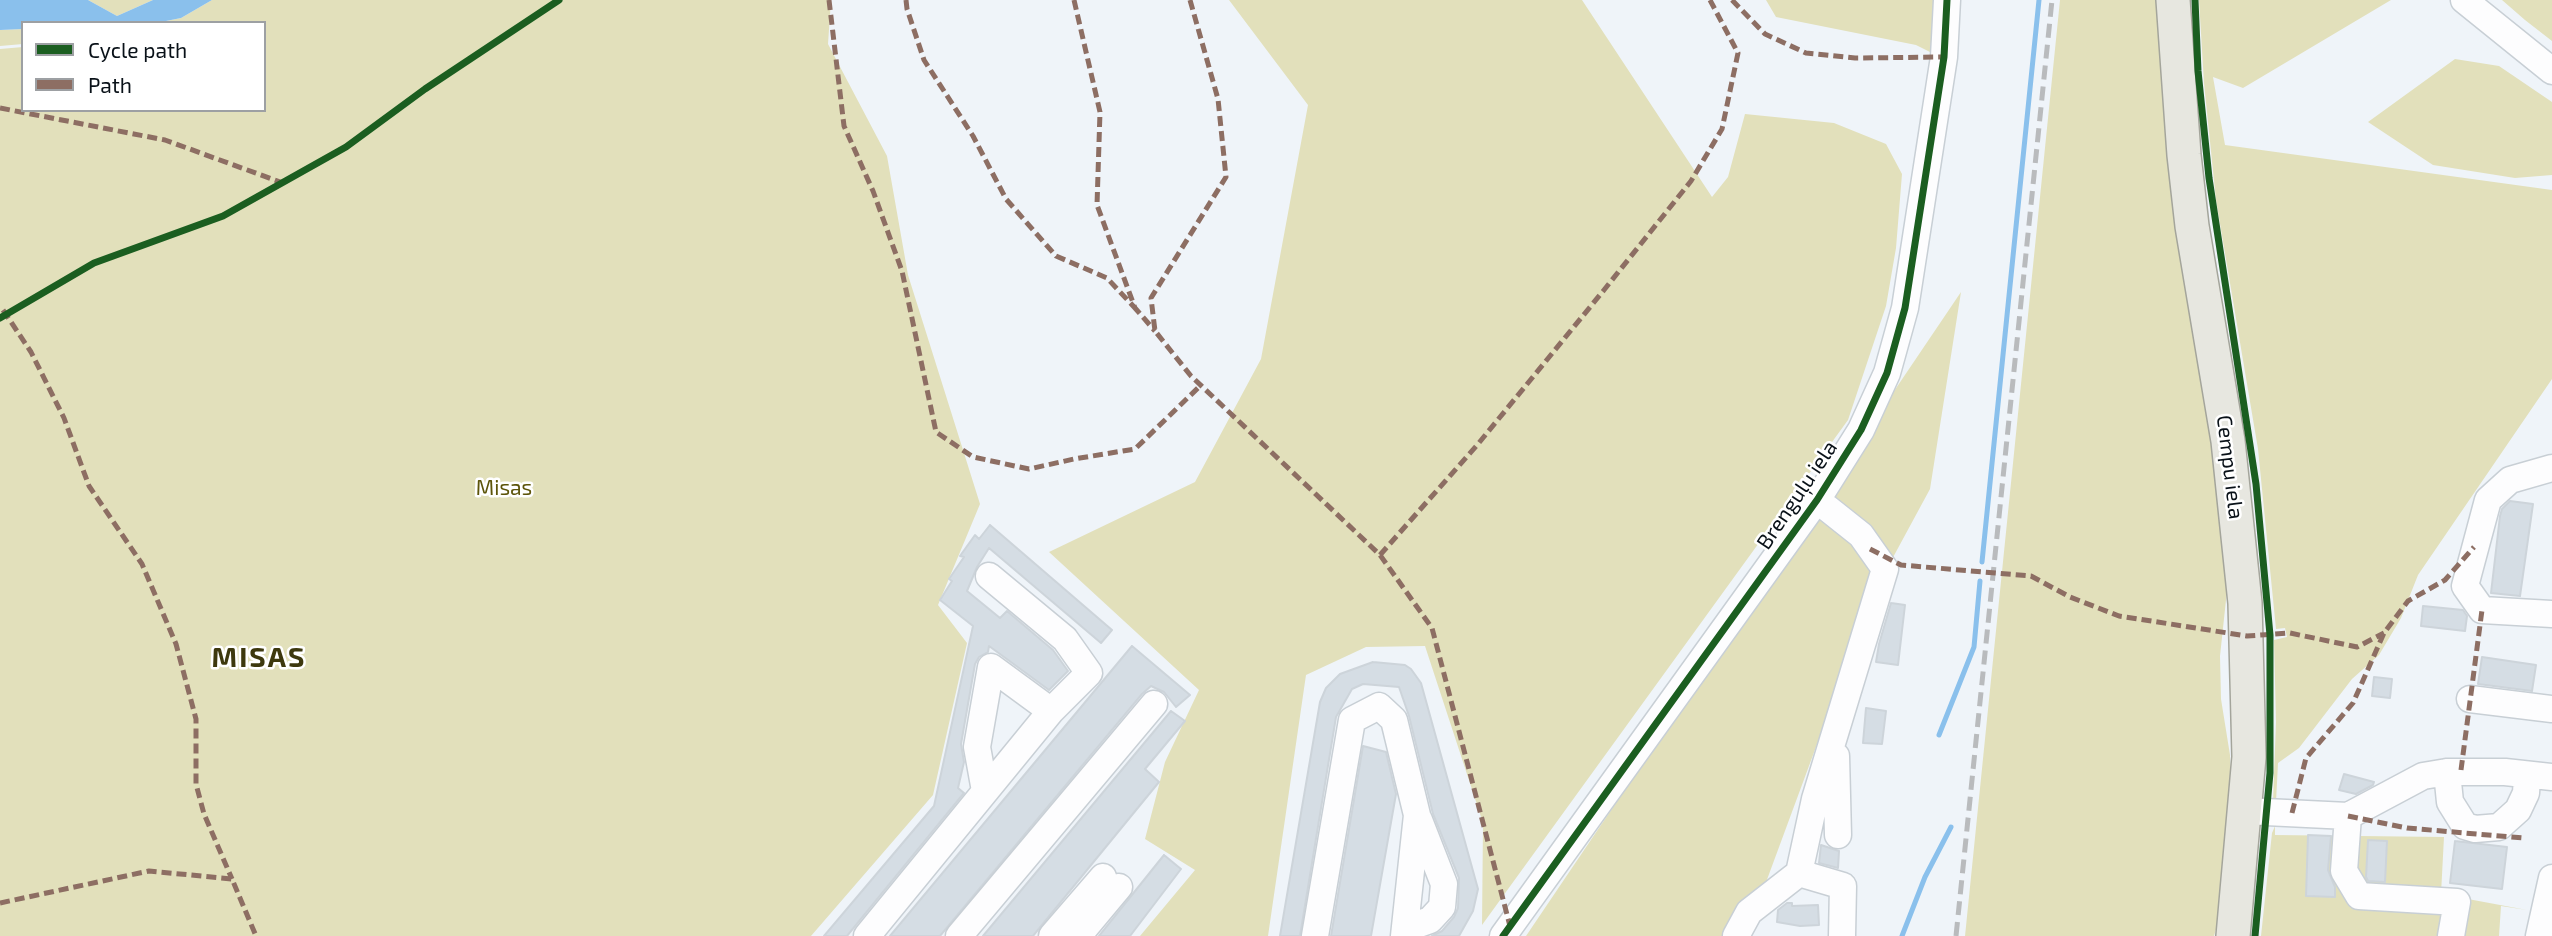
<!DOCTYPE html>
<meta charset="utf-8">
<style>
body{margin:0}
#map{position:relative;width:2552px;height:936px;overflow:hidden;background:#eff4f9;font-family:"Exo 2",sans-serif}
canvas{display:block}
.legend{position:absolute;left:21px;top:21px;width:245px;height:91px;box-sizing:border-box;background:#fff;border:2px solid #9da0a3;margin:0;padding:9px 12px;list-style:none;font-size:21px;color:#091118}
.legend li{display:flex;align-items:center;gap:14px;height:35px}
.legend b{width:35px;border:2px solid #9da0a3}
</style>
<div id="map">
<canvas width="2552" height="936"></canvas>
<ul class="legend">
<li><b style="height:9px;background:#1b5e20"></b>Cycle path</li>
<li><b style="height:9px;background:#8d6e63"></b>Path</li>
</ul>
</div>
<script>
const g = document.querySelector('canvas').getContext('2d');
g.lineJoin = 'round';
function fillPath(path, color) { g.fillStyle = color; g.fill(path, 'evenodd'); }
const shape = rows => new Path2D(rows.map(r => 'M' + r).join(''));
function trace(path, color, width, dash) { g.strokeStyle = color; g.lineWidth = width; g.lineCap = dash ? 'butt' : 'round'; g.setLineDash(dash || []); g.stroke(path); }
function drawText(font, color, halo, rows, align = 'center') {
  g.font = font + ' "Exo 2",sans-serif'; g.lineWidth = 5; g.setLineDash([]); g.textBaseline = 'middle'; g.strokeStyle = halo; g.fillStyle = color; for (const [text, x, y, turn = 0] of rows) {
    g.save(); g.translate(x, y); g.rotate((+turn || 0) * Math.PI / 180); g.textAlign = isNaN(turn) ? turn : align; if (halo) g.strokeText(text, 0, 0); g.fillText(text, 0, 0); g.restore();
  }
}
fillPath(shape([
 [88,0,153,0,117,16],
 [212,0,831,0,828,44,887,156,908,275,980,504,938,605,967,643,933,795,811,936,0,936,0,49,23,47,23,110,264,110,264,23,156,23,181,18],
 [1229,0,1582,0,1712,197,1728,177,1745,114,1834,123,1886,144,1902,174,1896,248,1886,306,1848,420,1482,925,1483,823,1425,646,1366,647,1306,675,1268,936,1140,936,1195,870,1145,839,1165,762,1199,690,1049,552,1195,482,1261,359,1308,105],
 [1766,0,1935,0,1930,52,1916,45,1776,17],
 [2060,0,2158,0,2164,116,2209,403,2229,572,2220,656,2221,699,2230,755,2232,801,2220,916,2214,936,1965,936],
 [2199,0,2391,0,2243,88,2213,77,2225,145,2552,190,2552,379,2418,575,2401,618,2379,655,2352,679,2299,748,2278,763,2276,802,2273,802,2276,722,2274,640,2287,637,2285,628,2276,629,2258,449,2216,200,2204,83],
 [2502,0,2552,0,2552,41,2525,20],
 [23,29,23,44,0,46,0,30],
 [2455,59,2499,66,2552,102,2552,175,2515,178,2433,165,2368,122],
 [1961,292,1930,489,1871,598,1765,885,1729,936,1526,936],
 [2275,826,2275,835,2444,837,2441,894,2527,910,2501,906,2499,936,2261,936,2272,833]
]), '#e2e0bb');
fillPath(shape([
 [0,0,88,0,117,16,153,0,212,0,181,18,156,23,23,23,23,29,0,30]
]), '#8ac0ec');
trace(shape([
 [1982,562,2039,0],
 [1939,735,1974,647,1980,581],
 [1902,936,1925,877,1951,827]
]), '#8ac0ec', 5);
const building = shape([
 [2510,501,2533,504,2520,596,2491,593,2500,516,2502,509,2510,501],
 [990,525,1112,630,1101,643,989,548,977,567,967,591,1000,618,1007,611,1053,650,1068,671,1049,690,989,646,988,652,979,657,975,664,961,744,964,762,958,788,964,793,847,936,824,936,934,806,973,626,940,600,952,581,949,579,964,557,960,556,975,535,979,539,990,525],
 [1891,603,1905,605,1898,665,1876,662,1879,644,1891,603],
 [2423,606,2463,610,2467,616,2465,631,2421,626,2423,606],
 [1132,646,1190,695,1176,707,1164,692,1151,686,1142,694,940,936,890,936,1132,646],
 [2482,657,2536,665,2532,691,2478,684,2482,657],
 [1373,662,1405,665,1411,669,1421,683,1478,889,1473,911,1459,936,1432,936,1442,931,1454,917,1458,908,1459,878,1433,814,1409,716,1399,687,1363,684,1352,689,1336,717,1300,936,1280,936,1320,702,1326,688,1340,674,1373,662],
 [2374,677,2392,679,2390,698,2372,696,2374,677],
 [1866,708,1886,711,1882,744,1863,743,1866,708],
 [1171,711,1185,721,1145,769,1159,782,1033,936,983,936,1171,711],
 [1363,746,1386,752,1396,794,1371,936,1331,936,1363,746],
 [2344,774,2374,782,2373,785,2356,794,2339,790,2344,774],
 [2308,835,2331,836,2328,870,2335,887,2335,897,2306,896,2308,835],
 [2368,840,2387,841,2385,882,2368,881,2366,877,2368,840],
 [2455,841,2507,847,2502,889,2450,883,2455,841],
 [1821,845,1839,851,1838,868,1819,863,1821,845],
 [1164,855,1181,869,1130,936,1099,936,1164,855],
 [1787,903,1792,903,1792,906,1818,905,1819,925,1800,926,1777,922,1778,910,1787,903]
]);
fillPath(building, '#d5dde4');
trace(building, '#cdd4da', 2);
const minor = shape([
 [2464,0,2552,71],
 [2552,468,2510,480,2488,500,2465,586,2482,610,2552,614],
 [1817,500,1861,535,1885,569,1815,799,1799,873,1843,886,1842,936],
 [2470,699,2552,709],
 [1836,756,1838,835],
 [2447,772,2450,802,2465,826,2475,829,2499,827,2518,810,2526,793,2527,776],
 [985,791,977,747,991,667,1051,711],
 [2245,811,2348,816,2423,776,2447,772,2505,772,2552,777],
 [2348,816,2344,871,2359,896,2457,902,2451,936],
 [1405,929,1430,920,1442,907,1444,884,1419,820],
 [867,936,1051,711,1089,673,1065,639,989,576],
 [959,936,1154,704],
 [1052,936,1103,877],
 [1078,936,1119,887],
 [1315,936,1352,720,1379,706,1394,720,1417,815,1404,936],
 [1503,936,1817,500,1861,430,1887,373,1905,308,1944,57,1947,0],
 [1736,936,1749,912,1799,873],
 [2539,936,2552,878]
]);
const major = shape([
 [2173,0,2184,155,2192,226,2228,441,2245,603,2249,757,2233,936]
]);
trace(minor, '#c8cfd5', 29);
trace(major, '#a4a59b', 36);
trace(minor, '#fdfdfe', 26);
trace(major, '#e7e7e0', 33);
trace(shape([
 [1956,936,2052,0]
]), '#b9bbbd', 5, [14, 7]);
trace(shape([
 [829,0,844,126,873,191,902,271,936,432,973,457,1029,469,1074,459,1135,449,1201,385],
 [906,0,907,9,924,60,973,136,1006,199,1056,256,1107,278,1135,308],
 [1074,0,1100,112,1097,205,1135,308,1155,331],
 [1190,0,1218,99,1226,177,1151,298,1155,331,1191,376,1380,555,1432,628,1510,926],
 [1732,0,1765,34,1806,53,1855,58,1944,57],
 [0,108,165,140,283,183],
 [3,310,31,352,64,418,89,486,142,564,176,644,196,719,196,784,204,814,232,879],
 [1870,549,1901,565,2031,576,2070,597,2119,616,2247,636,2290,633,2357,647,2384,633],
 [1380,555,1478,444,1604,290,1691,181,1722,129,1738,53,1710,0],
 [2461,770,2482,610],
 [2292,813,2306,758,2353,703,2384,633,2408,601,2445,580,2474,547],
 [2348,816,2407,828,2523,838],
 [0,903,149,871,232,879,256,936]
]), '#8d6e63', 5, [10, 5]);
trace(shape([
 [2195,0,2198,71,2209,178,2256,484,2270,635,2270,773,2255,936],
 [0,318,94,263,223,216,346,147,425,89,559,0],
 [1503,936,1817,500,1861,430,1887,373,1905,308,1944,57,1947,0]
]), '#1b5e20', 7);
drawText('21px', '#091118', '#fff', [
 ["Cempu iela",2230,467,83],
 ["Brenguļu iela",1797,495,-56]
]);
drawText('21px', '#5c5409', '#fff', [
 ["Misas",504,488]
]);
g.letterSpacing = '2px';
drawText('bold 28px', '#3d380e', '#fff', [
 ["MISAS",259,658]
]);
g.letterSpacing = '0px';
</script>
